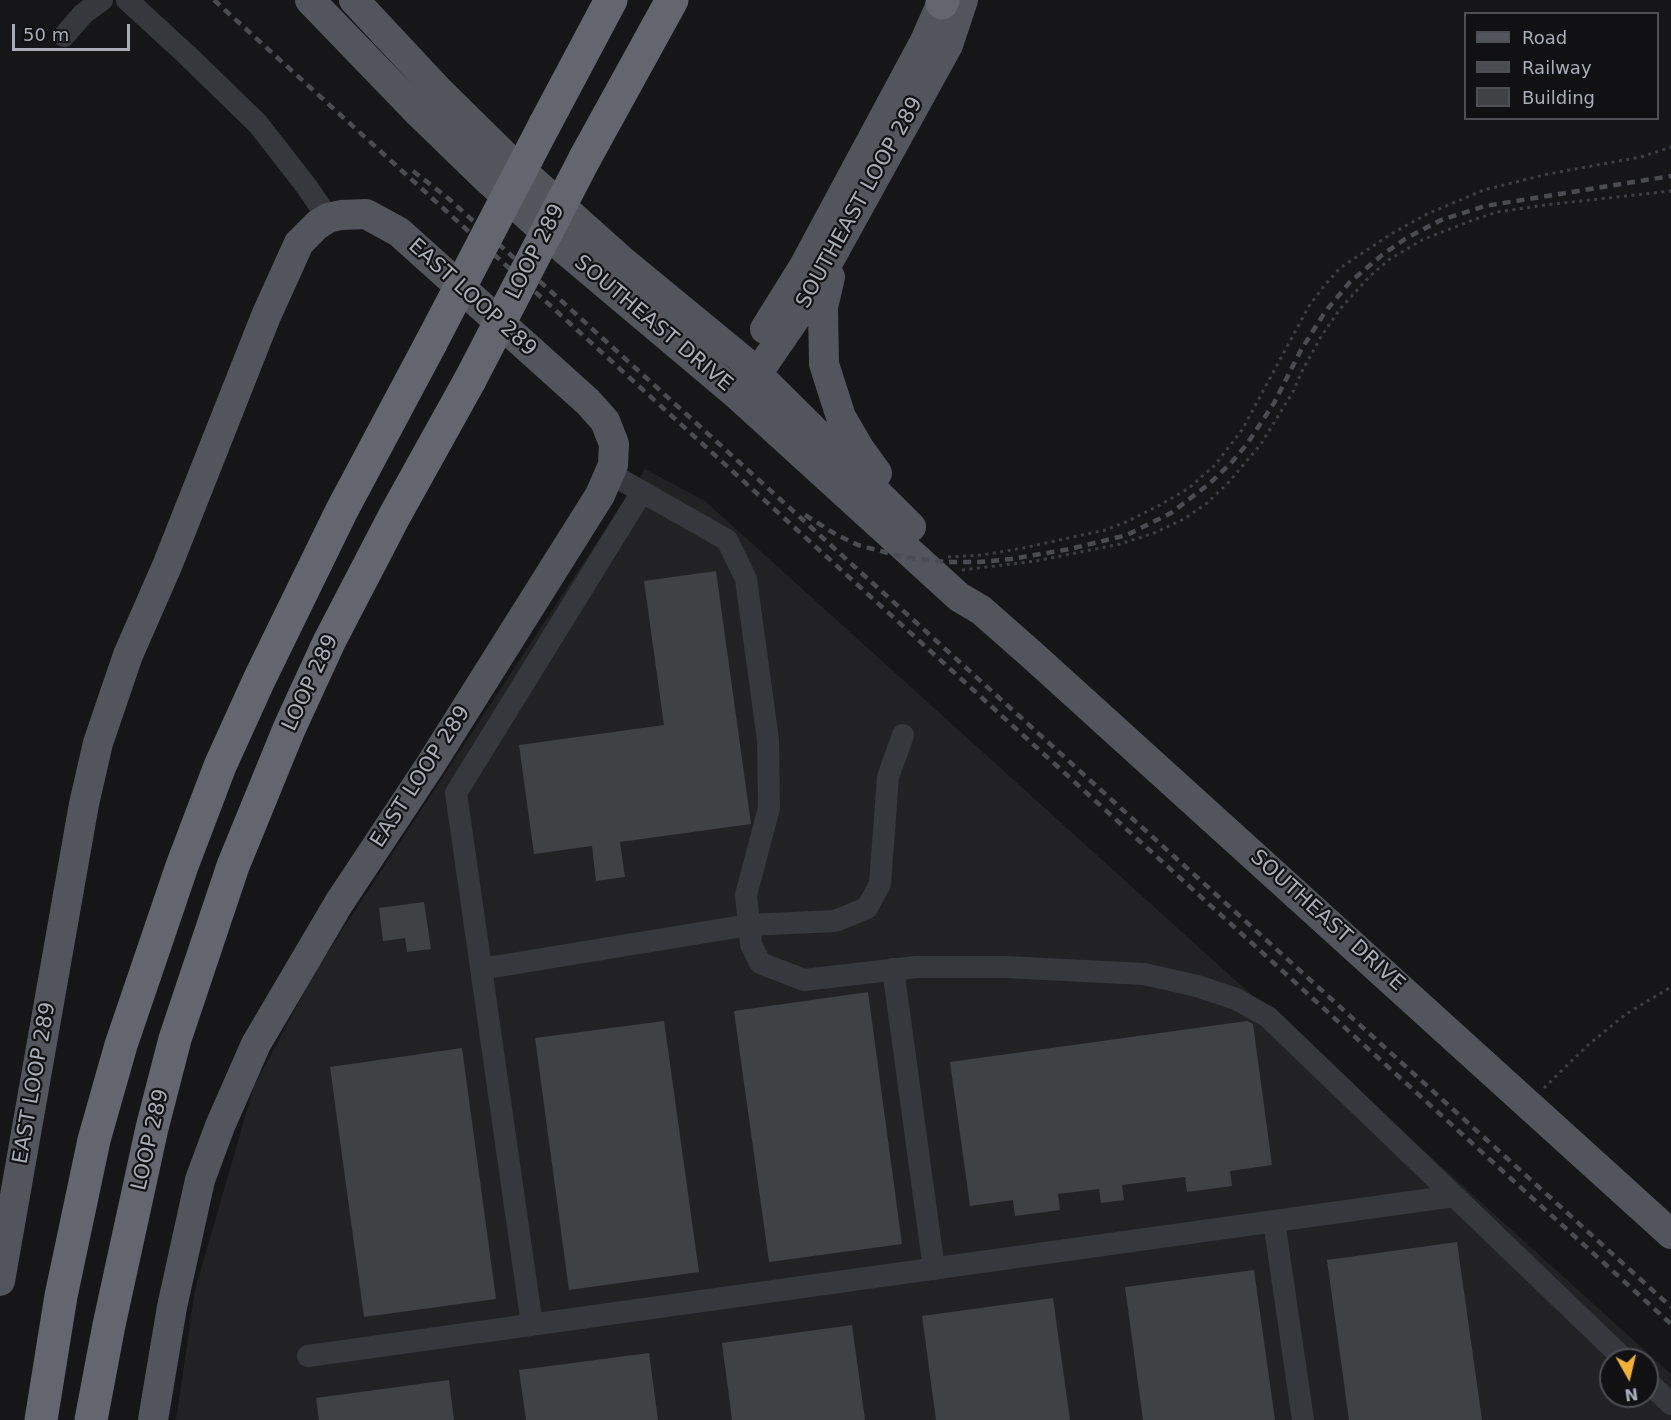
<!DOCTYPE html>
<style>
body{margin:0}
#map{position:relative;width:1671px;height:1420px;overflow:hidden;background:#161618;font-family:"DejaVu Sans",sans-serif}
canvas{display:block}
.legend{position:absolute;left:1464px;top:12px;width:195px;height:108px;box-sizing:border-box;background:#111113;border:2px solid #4d4f55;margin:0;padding:8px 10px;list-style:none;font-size:18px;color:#a8adb8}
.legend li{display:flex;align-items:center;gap:12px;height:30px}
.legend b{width:30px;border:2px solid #4d4f55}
.north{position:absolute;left:1599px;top:1348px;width:60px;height:60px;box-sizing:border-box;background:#111113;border:2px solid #4d4f55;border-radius:50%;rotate:172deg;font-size:16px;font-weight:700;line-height:24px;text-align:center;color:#a8adb8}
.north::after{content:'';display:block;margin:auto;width:21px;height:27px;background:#f2b134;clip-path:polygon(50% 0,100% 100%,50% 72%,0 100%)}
.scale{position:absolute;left:12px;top:24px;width:118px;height:27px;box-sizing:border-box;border:3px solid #a8adb8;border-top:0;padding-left:8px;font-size:18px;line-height:21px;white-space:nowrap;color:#a8adb8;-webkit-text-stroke:4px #111113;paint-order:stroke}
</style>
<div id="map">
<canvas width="1671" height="1420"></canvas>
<ul class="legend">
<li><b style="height:8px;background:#53555c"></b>Road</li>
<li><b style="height:8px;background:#4a4c52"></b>Railway</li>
<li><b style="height:16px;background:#404145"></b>Building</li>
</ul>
<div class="north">N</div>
<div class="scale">50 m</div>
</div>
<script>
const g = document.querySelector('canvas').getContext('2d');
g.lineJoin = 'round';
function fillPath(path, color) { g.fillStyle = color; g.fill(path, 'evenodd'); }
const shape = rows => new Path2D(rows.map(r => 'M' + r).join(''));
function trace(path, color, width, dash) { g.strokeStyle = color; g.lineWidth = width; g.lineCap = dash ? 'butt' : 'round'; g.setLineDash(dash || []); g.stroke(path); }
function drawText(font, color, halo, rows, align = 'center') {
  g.font = font + ' "DejaVu Sans",sans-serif'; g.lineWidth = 4.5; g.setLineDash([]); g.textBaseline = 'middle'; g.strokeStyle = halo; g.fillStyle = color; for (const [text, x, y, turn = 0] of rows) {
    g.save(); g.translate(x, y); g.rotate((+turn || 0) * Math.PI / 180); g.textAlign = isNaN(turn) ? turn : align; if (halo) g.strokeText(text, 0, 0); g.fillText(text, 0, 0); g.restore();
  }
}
fillPath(shape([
 [645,469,705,501,1671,1374,1671,1420,176,1420,195,1290,254,1086,318,967],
 [1611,1360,1647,1360,1647,1396,1611,1396]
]), '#222225');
fillPath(shape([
 [716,571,751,824,620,842,625,877,596,881,592,846,534,854,519,745,664,725,644,581],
 [424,902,431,949,407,952,405,938,383,941,379,908],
 [868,992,902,1244,769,1262,734,1011],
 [664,1021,699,1272,569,1290,535,1038],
 [1247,1021,1253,1024,1272,1165,1230,1171,1232,1186,1187,1192,1185,1177,1122,1185,1124,1200,1101,1203,1099,1189,1058,1194,1060,1210,1015,1216,1013,1200,970,1206,950,1062],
 [462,1048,496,1299,364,1317,330,1067],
 [1457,1242,1482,1420,1349,1420,1327,1260],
 [1254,1270,1275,1420,1143,1420,1125,1287],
 [1053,1298,1070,1420,936,1420,922,1316],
 [852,1325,865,1420,732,1420,722,1343],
 [649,1353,658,1420,526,1420,519,1370],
 [449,1380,454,1420,319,1420,316,1398]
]), '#404145');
trace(shape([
 [948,557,982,555,1023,548,1105,530,1126,522,1160,505,1189,488,1215,465,1242,430,1309,306,1324,286,1340,268,1391,234,1427,214,1484,190,1548,174,1641,157,1671,147],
 [962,570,1036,561,1120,544,1154,533,1184,519,1207,503,1228,483,1261,444,1294,390,1302,371,1322,335,1340,309,1369,277,1390,259,1422,240,1473,220,1498,212,1545,205,1671,191],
 [1544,1088,1588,1045,1626,1014,1671,987]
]), '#3d3f44', 3, [3, 4.5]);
trace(shape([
 [127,0,186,54,258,124,307,187,328,218],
 [64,36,83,14,102,0],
 [609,473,727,540,746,579,768,740,769,808,746,895,751,944,760,963,804,980,916,967,1006,967,1144,974,1197,986,1236,999,1268,1017,1625,1360],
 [481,969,749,925,835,921,867,908,880,884,888,777,903,735],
 [893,969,934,1269],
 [1274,1221,1303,1420],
 [532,1325,456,793,642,492],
 [308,1356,1454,1196],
 [1647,1381,1671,1404]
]), '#37383d', 22);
trace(shape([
 [310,0,419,113,487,179,564,249,735,393,959,597,981,610,1031,654,1671,1234],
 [354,0,439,91,504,155,620,259,744,361,911,527],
 [830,277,823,307,824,364,841,417,859,448,877,473],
 [765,329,803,268,925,41,943,0],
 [742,387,757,374,805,304,948,45,963,0],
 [0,1281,84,804,98,743,128,655,167,566,266,316,299,243,317,225,328,218,341,215,366,214,399,232,588,402,605,421,614,444,613,465,600,495,431,764,339,903,256,1044,220,1126,200,1180,172,1307,153,1420]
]), '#53555c', 30);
trace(shape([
 [942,3,943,0],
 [544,126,611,0],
 [585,158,672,0],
 [41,1420,61,1296,94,1140,121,1045,182,866,220,766,259,680,342,510,431,343],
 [91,1420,109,1325,152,1128,175,1039,233,866,289,729,329,642,395,515,470,380]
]), '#63666e', 33);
trace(shape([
 [214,0,1671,1324],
 [413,171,449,199,1671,1307],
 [805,515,837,535,858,545,903,557,946,562,980,562,1011,559,1070,549,1127,535,1171,513,1209,484,1231,463,1247,444,1274,403,1301,350,1325,312,1350,282,1382,255,1405,239,1441,220,1485,206,1671,176]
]), '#4a4c52', 4.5, [8, 6]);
trace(shape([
 [431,343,544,126],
 [470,380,585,158]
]), '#63666e', 33);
drawText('21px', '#a8adb8', '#111113', [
 ["SOUTHEAST LOOP 289",860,203,-61],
 ["LOOP 289",536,252,-63],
 ["EAST LOOP 289",472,298,42],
 ["SOUTHEAST DRIVE",653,324,40],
 ["LOOP 289",311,683,-65],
 ["EAST LOOP 289",421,777,-57],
 ["SOUTHEAST DRIVE",1327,921,42],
 ["EAST LOOP 289",35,1083,-80],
 ["LOOP 289",151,1140,-77]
]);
</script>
